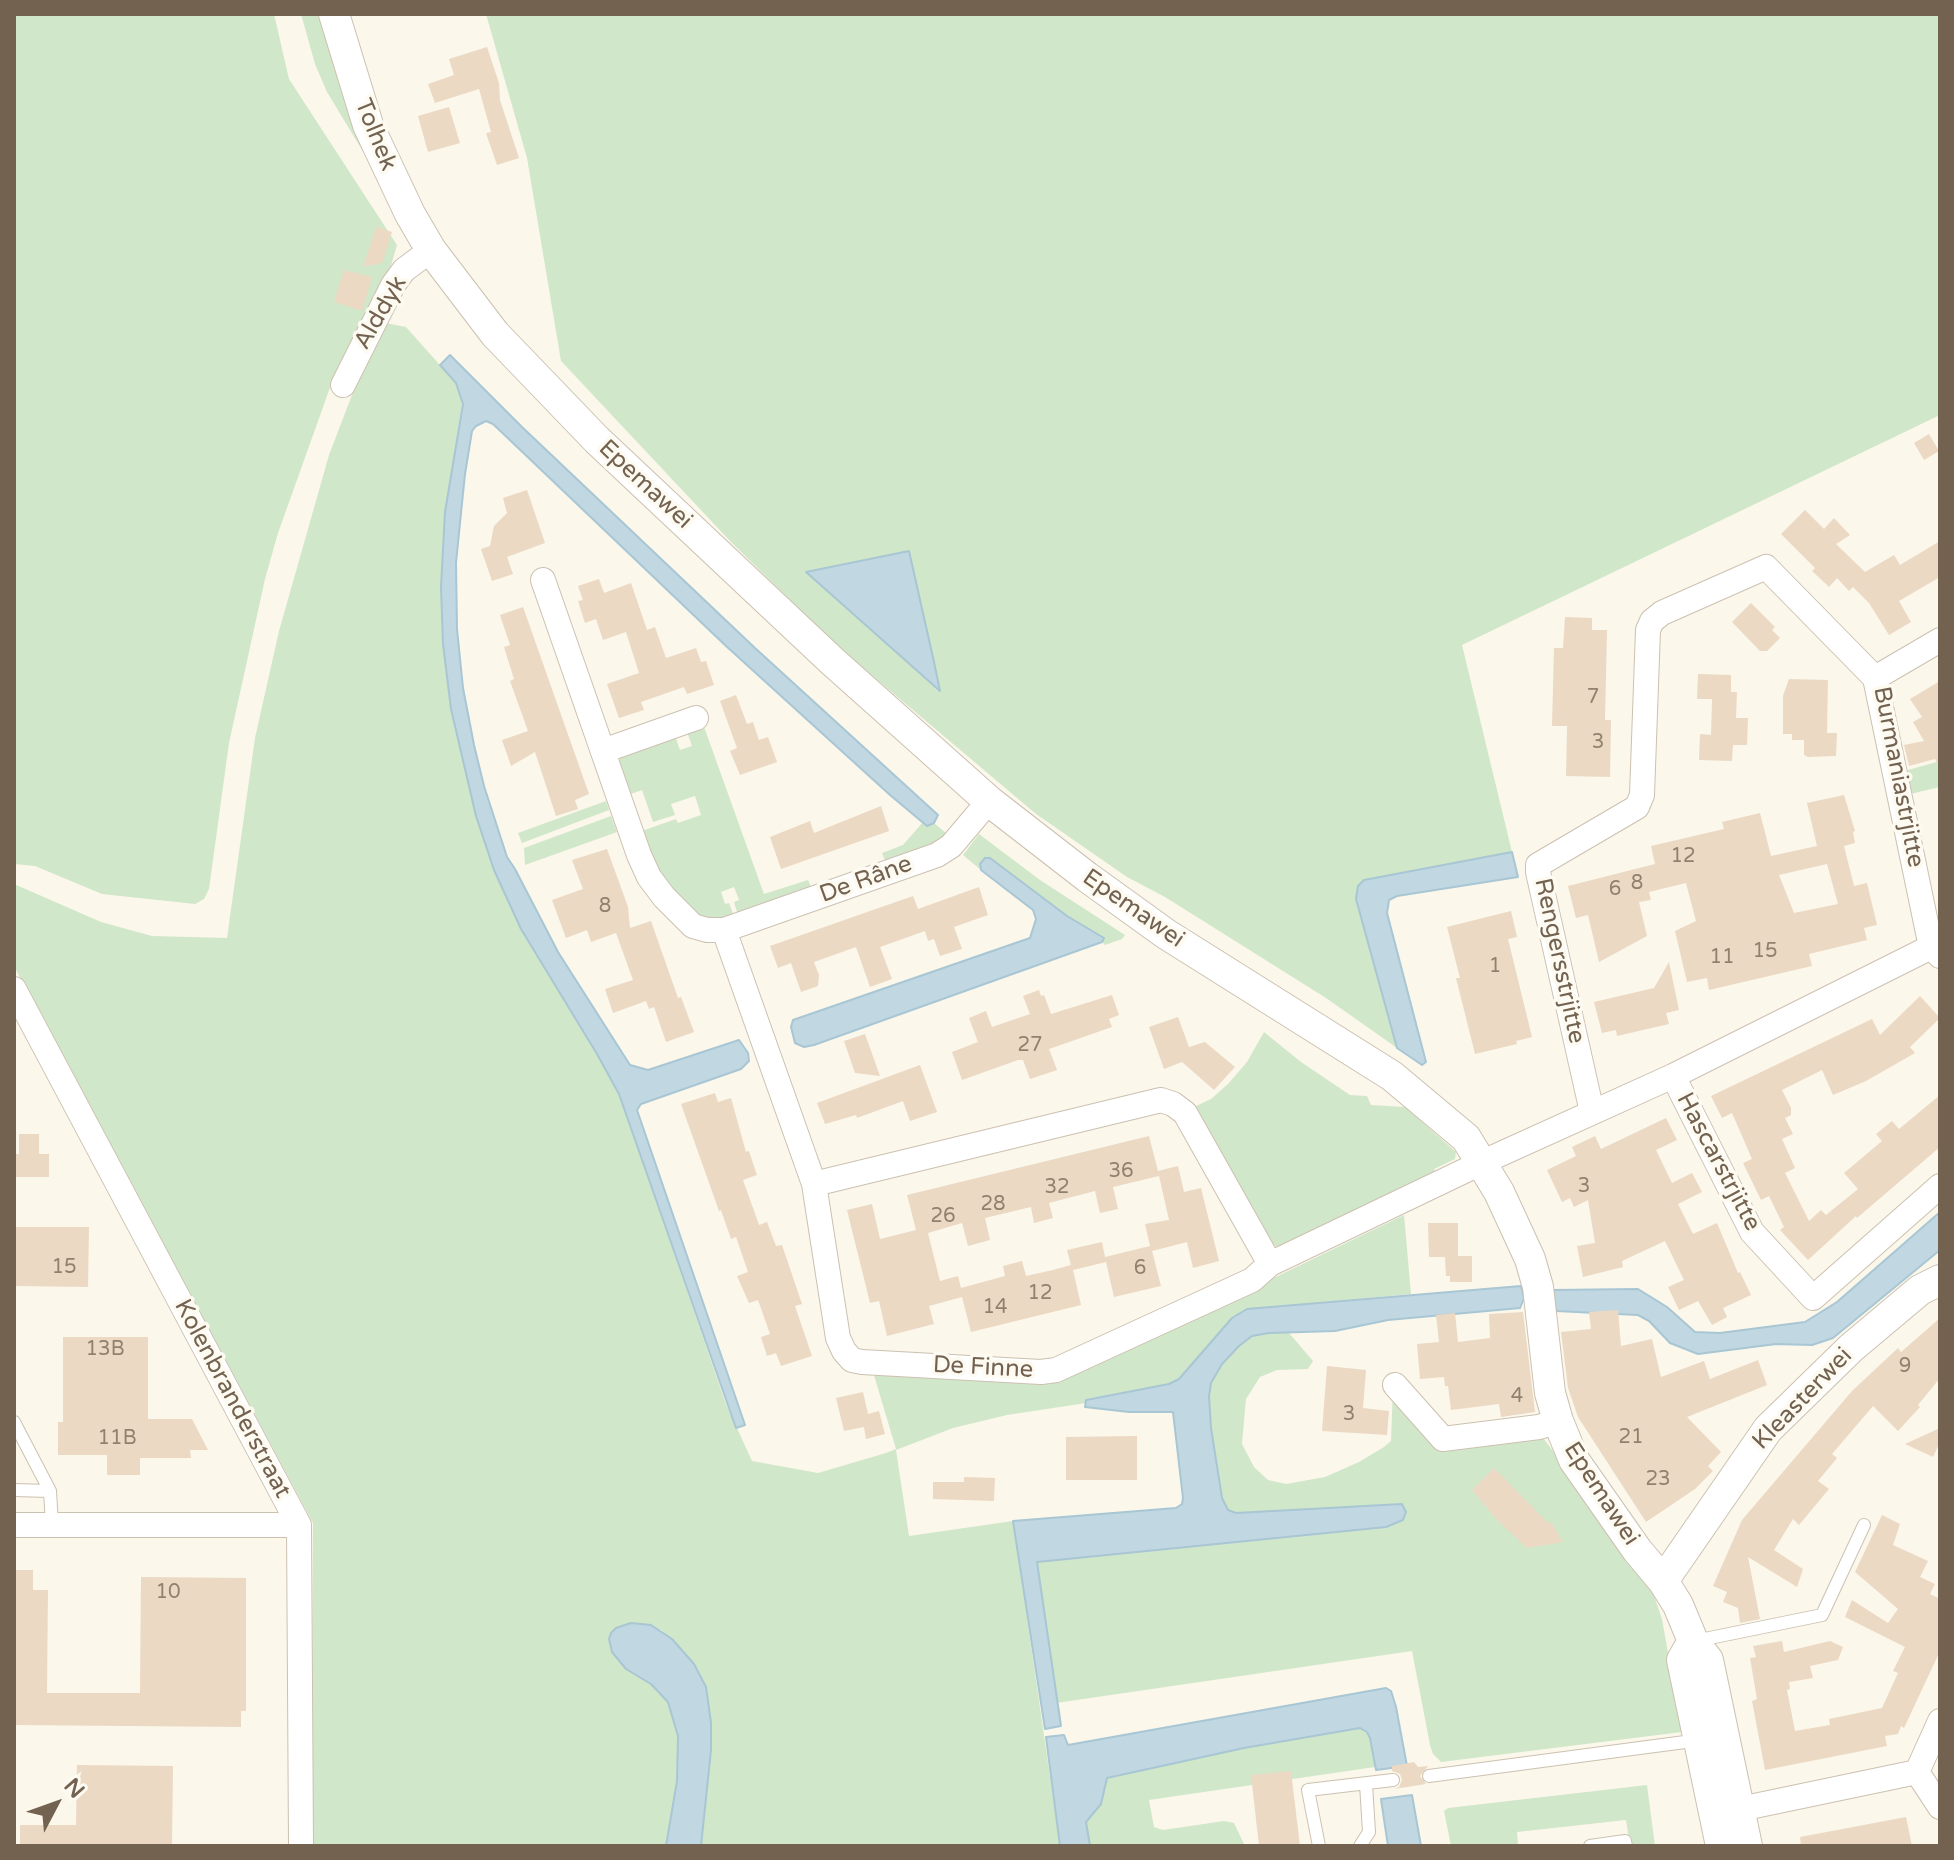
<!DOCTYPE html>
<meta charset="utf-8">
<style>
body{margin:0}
#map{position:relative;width:1954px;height:1860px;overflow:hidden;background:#fbf7eb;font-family:"Varela Round",sans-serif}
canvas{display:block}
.frame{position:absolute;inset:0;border:16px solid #736250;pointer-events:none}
.north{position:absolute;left:16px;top:1764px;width:80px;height:80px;-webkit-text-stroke:6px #fdfaf1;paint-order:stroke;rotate:49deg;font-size:22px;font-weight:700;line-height:32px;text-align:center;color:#736250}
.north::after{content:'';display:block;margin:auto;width:28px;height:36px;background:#736250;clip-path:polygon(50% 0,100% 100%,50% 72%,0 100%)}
</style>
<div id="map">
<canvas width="1954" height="1860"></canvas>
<div class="frame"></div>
<div class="north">N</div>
</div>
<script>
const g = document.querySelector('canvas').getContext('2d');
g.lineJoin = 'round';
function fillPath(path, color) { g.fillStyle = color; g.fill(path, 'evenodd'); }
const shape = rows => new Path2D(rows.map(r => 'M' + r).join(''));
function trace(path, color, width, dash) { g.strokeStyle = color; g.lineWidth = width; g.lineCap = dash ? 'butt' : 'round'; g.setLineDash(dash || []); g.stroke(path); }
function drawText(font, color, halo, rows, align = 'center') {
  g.font = font + ' "Varela Round",sans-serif'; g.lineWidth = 7; g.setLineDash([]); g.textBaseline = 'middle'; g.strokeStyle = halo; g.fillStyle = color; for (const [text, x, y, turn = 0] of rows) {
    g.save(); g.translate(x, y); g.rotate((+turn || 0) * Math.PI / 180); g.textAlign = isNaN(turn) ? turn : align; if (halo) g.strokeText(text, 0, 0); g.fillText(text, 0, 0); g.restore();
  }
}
fillPath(shape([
 [14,14,274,14,289,79,397,245,390,269,332,382,278,533,265,579,229,743,209,889,204,899,195,904,102,894,35,866,14,864],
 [301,14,323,14,373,168,327,92,315,64],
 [486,14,1940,14,1940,415,1462,645,1512,852,1364,880,1358,886,1356,899,1397,1048,1326,998,1165,897,1127,877,1036,814,836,645,730,541,561,361,527,158],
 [909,551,939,689,807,572],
 [385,323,406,327,456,383,463,397,445,512,441,587,443,644,451,709,479,826,521,929,597,1054,619,1094,726,1404,752,1461,818,1473,886,1453,896,1449,873,1372,1058,1382,1404,1215,1411,1294,1247,1309,1179,1378,1169,1384,1086,1399,1086,1403,1007,1415,953,1428,896,1450,909,1536,1013,1521,1060,1846,701,1846,711,1750,711,1723,706,1687,694,1664,661,1630,623,1625,611,1633,609,1639,612,1652,626,1669,651,1684,669,1702,678,1736,677,1781,666,1846,312,1846,313,1523,14,966,14,884,101,922,152,936,227,938,255,738,279,631,329,455,360,374],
 [703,724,764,894,808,880,812,889,738,915,734,902,739,900,734,887,721,892,725,904,729,903,734,916,707,923,663,883,639,832,676,819,678,823,701,815,695,796,671,804,675,815,653,822,642,790,628,795,618,763,622,755,675,736,680,750,692,746,687,732],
 [1940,761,1940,787,1906,795,1901,772],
 [606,801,609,810,522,843,518,833],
 [611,816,617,832,525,865,524,848],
 [923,822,927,826,934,823,947,834,939,842,886,863,882,853,903,845],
 [979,834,1040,880,1125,935,1122,939,1105,945,1102,942,1104,938,1067,916,990,858,985,859,981,864,981,870,963,855],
 [1264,1032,1301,1062,1350,1095,1367,1096,1371,1105,1405,1107,1456,1152,1455,1159,1434,1169,1438,1174,1281,1248,1271,1244,1192,1108,1211,1099,1228,1084,1247,1062],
 [1269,1333,1289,1333,1313,1361,1308,1369,1277,1370,1260,1377,1246,1399,1242,1444,1254,1467,1268,1480,1286,1484,1325,1477,1359,1462,1384,1447,1391,1441,1393,1387,1454,1447,1541,1435,1620,1541,1652,1590,1662,1619,1682,1732,1441,1762,1433,1754,1430,1745,1412,1651,1056,1703,1037,1562,1386,1527,1402,1504,1236,1513,1228,1510,1222,1499,1211,1428,1209,1396,1211,1383,1222,1364,1239,1346,1252,1336],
 [1361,1728,1367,1732,1370,1738,1375,1767,1149,1800,1154,1827,1163,1830,1224,1821,1234,1823,1245,1846,1090,1846,1085,1822,1101,1804,1106,1779,1244,1748],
 [1647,1785,1655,1846,1630,1846,1626,1820,1517,1832,1518,1846,1451,1846,1444,1811,1448,1808]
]), '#d1e7ca');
const water = shape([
 [450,355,522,427,755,648,938,815,934,823,927,826,890,795,726,646,493,424,486,421,476,426,472,431,465,474,461,513,456,563,457,629,463,688,474,745,484,786,507,857,515,869,558,952,630,1065,648,1070,739,1040,748,1053,749,1061,741,1069,641,1104,637,1110,745,1425,736,1428,619,1094,597,1054,521,929,494,870,476,816,451,709,443,644,441,587,445,512,463,404,456,383,440,365,450,355],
 [909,551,934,662,940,691,806,572,909,551],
 [1512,852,1518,877,1397,896,1389,900,1387,913,1426,1062,1422,1065,1397,1048,1356,899,1358,886,1364,880,1512,852],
 [985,858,990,858,1067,916,1104,938,1102,942,814,1045,804,1047,795,1043,791,1027,793,1020,1030,938,1036,919,1033,910,981,870,980,864,985,858],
 [1940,1212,1940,1250,1833,1338,1812,1345,1776,1344,1698,1354,1670,1343,1649,1321,1638,1315,1556,1311,1553,1290,1638,1289,1667,1307,1695,1332,1720,1333,1805,1322,1837,1302,1940,1212],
 [1521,1286,1524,1298,1520,1308,1388,1320,1335,1331,1269,1333,1252,1336,1239,1346,1222,1364,1211,1383,1209,1396,1211,1428,1222,1498,1228,1510,1236,1513,1402,1504,1406,1512,1403,1520,1386,1527,1037,1562,1061,1726,1045,1729,1013,1521,1176,1508,1182,1504,1183,1498,1173,1412,1129,1412,1085,1407,1086,1400,1169,1384,1179,1379,1232,1318,1247,1309,1521,1286],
 [631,1623,651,1625,672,1639,694,1664,706,1687,711,1723,711,1750,701,1846,666,1846,677,1781,678,1736,668,1702,651,1684,626,1669,612,1652,609,1639,611,1633,616,1628,631,1623],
 [1386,1688,1391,1691,1396,1707,1407,1766,1376,1770,1370,1738,1367,1732,1360,1728,1244,1748,1107,1778,1101,1804,1086,1822,1090,1846,1060,1846,1046,1737,1064,1735,1068,1745,1386,1688],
 [1412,1795,1421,1846,1388,1846,1381,1799,1412,1795]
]);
fillPath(water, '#c1d8e3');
trace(water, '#a8c6d3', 2);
fillPath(shape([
 [487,47,499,83,500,100,519,158,497,165,486,133,491,132,479,89,435,103,428,84,454,75,449,59],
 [449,107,460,143,428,152,418,116],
 [376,227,392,232,382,263,363,267],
 [344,270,372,277,362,311,334,302],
 [1929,434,1939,451,1924,460,1914,443],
 [527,490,545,543,507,557,513,574,492,581,481,549,490,546,494,526,507,513,503,498],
 [1805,510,1824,529,1834,518,1850,535,1836,544,1865,572,1894,555,1900,565,1940,541,1940,577,1899,601,1911,622,1889,635,1869,603,1853,587,1849,591,1837,578,1829,587,1812,571,1815,568,1781,534],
 [599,579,604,593,631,583,647,630,655,627,666,658,696,648,701,662,706,661,714,685,687,694,684,687,641,702,644,710,619,718,607,684,639,673,626,632,603,640,596,619,585,623,578,601,583,600,578,586],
 [1751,603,1775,627,1772,630,1780,638,1767,651,1760,651,1732,622],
 [523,607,589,794,575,800,578,809,556,816,535,752,511,766,502,740,528,731,510,681,514,679,504,647,510,645,500,615],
 [1565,617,1592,618,1592,630,1607,630,1605,720,1611,720,1610,777,1566,776,1567,726,1552,726,1554,648,1563,648],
 [1698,674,1731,675,1731,692,1737,692,1736,718,1748,718,1747,745,1733,745,1732,761,1699,760,1700,734,1711,735,1712,699,1697,699],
 [1789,679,1828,680,1827,733,1837,733,1836,756,1808,757,1804,755,1804,740,1792,740,1792,734,1783,734,1783,696],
 [1940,681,1940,768,1935,759,1909,766,1904,745,1924,741,1913,722,1922,717,1910,699],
 [736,695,747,724,753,722,759,740,768,737,777,762,740,775,730,751,737,748,720,701],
 [1844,795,1855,831,1853,832,1855,843,1844,846,1854,886,1867,883,1877,925,1864,928,1867,940,1809,954,1812,966,1709,990,1707,978,1687,982,1675,931,1696,921,1686,883,1649,892,1651,900,1639,902,1647,936,1599,962,1588,915,1576,918,1568,886,1655,864,1651,846,1724,829,1722,822,1760,813,1771,856,1817,846,1807,803],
 [1827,864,1838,904,1794,913,1779,875],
 [881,806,889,831,781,869,770,837,810,821,814,833],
 [607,849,628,907,630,928,651,921,678,998,681,997,694,1032,666,1042,654,1007,649,1009,646,1001,613,1013,605,989,633,980,616,933,591,942,587,930,566,938,552,900,583,889,572,860],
 [979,887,988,915,954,927,962,949,940,956,934,939,928,941,925,931,880,947,892,979,870,987,856,947,814,962,819,975,818,986,801,992,791,963,778,968,770,946,913,896,918,909],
 [1511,911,1517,937,1508,939,1532,1037,1516,1041,1517,1044,1475,1054,1456,978,1460,978,1447,927],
 [1669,962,1679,1010,1666,1013,1669,1024,1617,1036,1616,1030,1602,1033,1594,1002,1654,988],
 [1039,990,1041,996,1044,995,1051,1014,1112,995,1119,1015,1109,1019,1112,1027,1049,1049,1057,1070,1030,1079,1023,1060,1018,1060,962,1080,952,1052,978,1042,969,1018,986,1011,992,1027,1030,1014,1023,996],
 [1920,996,1940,1018,1910,1047,1915,1053,1866,1081,1833,1095,1822,1070,1782,1090,1791,1108,1791,1115,1785,1118,1793,1134,1782,1139,1795,1168,1785,1173,1809,1221,1821,1210,1826,1215,1858,1189,1844,1173,1882,1141,1876,1134,1892,1121,1899,1129,1940,1095,1940,1147,1857,1218,1856,1216,1808,1260,1780,1230,1784,1227,1769,1196,1761,1200,1743,1163,1752,1159,1732,1113,1722,1118,1711,1096,1872,1019,1880,1035],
 [1178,1017,1189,1047,1205,1042,1235,1067,1214,1090,1182,1062,1164,1069,1149,1027],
 [865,1034,880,1076,855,1073,844,1041],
 [920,1065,937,1112,910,1121,903,1101,857,1118,856,1115,825,1124,817,1103],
 [715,1093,718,1102,731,1098,746,1152,749,1151,757,1175,743,1180,759,1225,767,1222,776,1246,782,1245,802,1304,795,1306,812,1356,781,1366,776,1353,767,1356,761,1337,770,1334,758,1300,749,1303,737,1276,748,1272,736,1237,731,1239,721,1210,719,1211,681,1104],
 [1666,1118,1677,1140,1656,1150,1672,1183,1692,1173,1702,1192,1678,1204,1693,1234,1717,1223,1738,1273,1740,1272,1751,1295,1723,1308,1727,1317,1712,1325,1698,1301,1679,1310,1668,1287,1684,1280,1665,1241,1622,1261,1623,1267,1583,1277,1577,1246,1595,1243,1588,1200,1574,1207,1570,1198,1562,1202,1547,1170,1576,1156,1572,1147,1595,1136,1601,1149],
 [19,1134,39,1134,39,1154,49,1154,49,1177,14,1177,14,1154,19,1154],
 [1149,1136,1158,1171,1178,1166,1184,1192,1201,1188,1219,1261,1193,1268,1187,1242,1152,1251,1161,1286,1114,1297,1106,1262,1073,1270,1081,1305,971,1332,962,1297,929,1306,934,1324,887,1336,879,1301,870,1303,847,1210,872,1204,880,1239,916,1230,907,1195],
 [1159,1176,1169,1220,1145,1224,1150,1246,1105,1257,1102,1242,1067,1250,1071,1265,1053,1270,1026,1276,1022,1261,1003,1266,1005,1276,961,1288,958,1276,940,1281,928,1233,962,1223,968,1246,990,1240,985,1218,1031,1207,1034,1223,1053,1218,1049,1203,1095,1191,1100,1213,1118,1209,1113,1187],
 [1428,1223,1458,1223,1458,1256,1472,1256,1472,1282,1450,1282,1450,1276,1446,1276,1445,1257,1429,1257],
 [14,1227,89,1227,88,1287,14,1286],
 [1618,1310,1621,1346,1652,1339,1661,1377,1704,1361,1710,1379,1758,1360,1767,1385,1687,1417,1721,1452,1708,1466,1713,1471,1695,1489,1646,1522,1578,1417,1568,1388,1561,1332,1591,1329,1589,1312],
 [1523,1312,1535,1412,1501,1417,1499,1404,1451,1410,1448,1386,1445,1386,1444,1377,1420,1379,1417,1344,1439,1342,1436,1315,1455,1313,1458,1342,1490,1338,1489,1314],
 [1940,1318,1940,1378,1918,1405,1920,1407,1898,1431,1873,1406,1832,1454,1837,1458,1818,1481,1829,1489,1799,1525,1793,1519,1774,1550,1803,1569,1797,1587,1748,1557,1760,1619,1740,1623,1738,1608,1723,1602,1727,1592,1713,1586,1742,1520,1852,1391,1898,1348,1901,1352],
 [63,1337,148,1337,148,1419,192,1419,208,1450,190,1450,191,1458,140,1458,140,1475,107,1475,107,1455,58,1455,58,1422,63,1422],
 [1327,1366,1366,1370,1363,1408,1389,1411,1387,1435,1322,1431],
 [863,1392,868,1414,879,1411,885,1434,866,1439,864,1427,844,1431,836,1398],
 [1940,1428,1940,1442,1933,1457,1905,1444],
 [1137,1436,1137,1480,1066,1480,1066,1437],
 [1494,1468,1549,1524,1551,1522,1563,1542,1527,1548,1498,1521,1472,1490],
 [964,1477,995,1478,994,1501,933,1499,933,1482,964,1482],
 [1882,1515,1900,1524,1893,1545,1928,1561,1920,1577,1935,1584,1930,1594,1940,1599,1940,1651,1904,1728,1901,1726,1898,1734,1885,1736,1887,1746,1765,1770,1752,1701,1757,1699,1750,1658,1756,1657,1753,1646,1782,1641,1784,1652,1830,1641,1843,1647,1838,1660,1810,1666,1813,1678,1789,1682,1790,1689,1787,1690,1795,1731,1830,1725,1829,1719,1882,1708,1898,1673,1893,1671,1905,1647,1845,1617,1852,1600,1888,1623,1898,1609,1855,1572],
 [14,1570,33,1570,33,1590,48,1590,47,1693,140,1693,141,1577,246,1578,246,1711,241,1711,241,1727,14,1725],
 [1414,1762,1418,1767,1428,1766,1420,1776,1426,1784,1394,1789,1399,1787,1402,1780,1400,1774,1392,1771,1392,1766],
 [77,1765,173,1766,172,1846,20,1846,20,1825,76,1825],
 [1291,1771,1300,1846,1259,1846,1251,1775],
 [1906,1817,1912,1846,1801,1846,1800,1837]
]), '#ebd9c3');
const service = shape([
 [14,1422,50,1491,52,1525],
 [14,1490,50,1491],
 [1695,1641,1822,1615,1864,1525],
 [1429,1776,1700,1740],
 [1319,1846,1308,1790,1393,1780],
 [1360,1846,1369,1832,1366,1784],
 [1590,1846,1625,1841,1626,1846]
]);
const minor = shape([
 [343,385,393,285,404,270,431,250],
 [543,580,639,855,649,877,664,897,693,926,707,930,724,930,937,855,951,846,989,801],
 [603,751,696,718],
 [724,930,814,1184,838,1338,844,1351,852,1360,862,1362,1041,1372,1056,1370,1252,1280,1270,1264,1483,1162,1673,1076,1931,947,1940,956],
 [1931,947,1875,678,1940,640],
 [14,989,299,1525,301,1846],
 [1673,1076,1752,1232,1813,1298,1940,1186],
 [1592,1112,1538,872,1538,865,1637,807,1642,795,1648,630,1652,621,1662,613,1766,567,1875,678],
 [814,1184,1161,1100,1173,1104,1185,1113,1270,1264],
 [1395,1385,1443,1439,1539,1427,1558,1421],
 [14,1525,299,1525],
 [1917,1772,1940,1807],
 [1740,1809,1917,1772,1940,1721]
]);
const tertiary = shape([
 [334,14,368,125,410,214,431,250,495,334,597,440,832,661,989,801,1087,877,1166,934,1392,1076,1466,1138,1499,1192,1530,1259,1538,1287,1550,1393,1558,1421,1574,1460,1637,1550,1663,1581,1678,1605,1693,1641,1708,1660,1747,1846],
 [1663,1581,1768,1429,1851,1348,1920,1290,1940,1280],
 [1693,1641,1682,1660,1721,1846]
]);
trace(service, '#ccc1b1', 14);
trace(minor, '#ccc1b1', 26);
trace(tertiary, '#ccc1b1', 32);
trace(service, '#fff', 12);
trace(minor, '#fff', 24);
trace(tertiary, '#fff', 30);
drawText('20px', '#91806d', null, [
 ["7",1593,698],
 ["3",1598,743],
 ["12",1683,857],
 ["8",1637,884],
 ["6",1615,890],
 ["8",605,907],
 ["15",1765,952],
 ["11",1722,958],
 ["1",1495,967],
 ["27",1030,1046],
 ["36",1121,1172],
 ["3",1584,1187],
 ["32",1057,1188],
 ["28",993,1205],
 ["26",943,1217],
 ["15",64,1268],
 ["6",1140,1269],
 ["12",1040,1294],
 ["14",995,1308],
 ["13B",105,1350],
 ["9",1905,1367],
 ["4",1517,1397],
 ["3",1349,1415],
 ["21",1631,1438],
 ["11B",117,1439],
 ["23",1658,1480],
 ["10",168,1593]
]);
drawText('24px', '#736250', '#fdfaf1', [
 ["Tolhek",375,135,68],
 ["Alddyk",381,313,-60],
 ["Epemawei",645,485,43],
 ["Burmaniastrjitte",1898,777,79],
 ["De Râne",866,880,-20],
 ["Epemawei",1133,909,35],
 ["Rengersstrjitte",1559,961,78],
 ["Hascarstrjitte",1718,1162,62],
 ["De Finne",983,1368,3],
 ["Kolenbranderstraat",232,1399,62],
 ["Kleasterwei",1803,1399,-46],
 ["Epemawei",1601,1494,57]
]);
</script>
